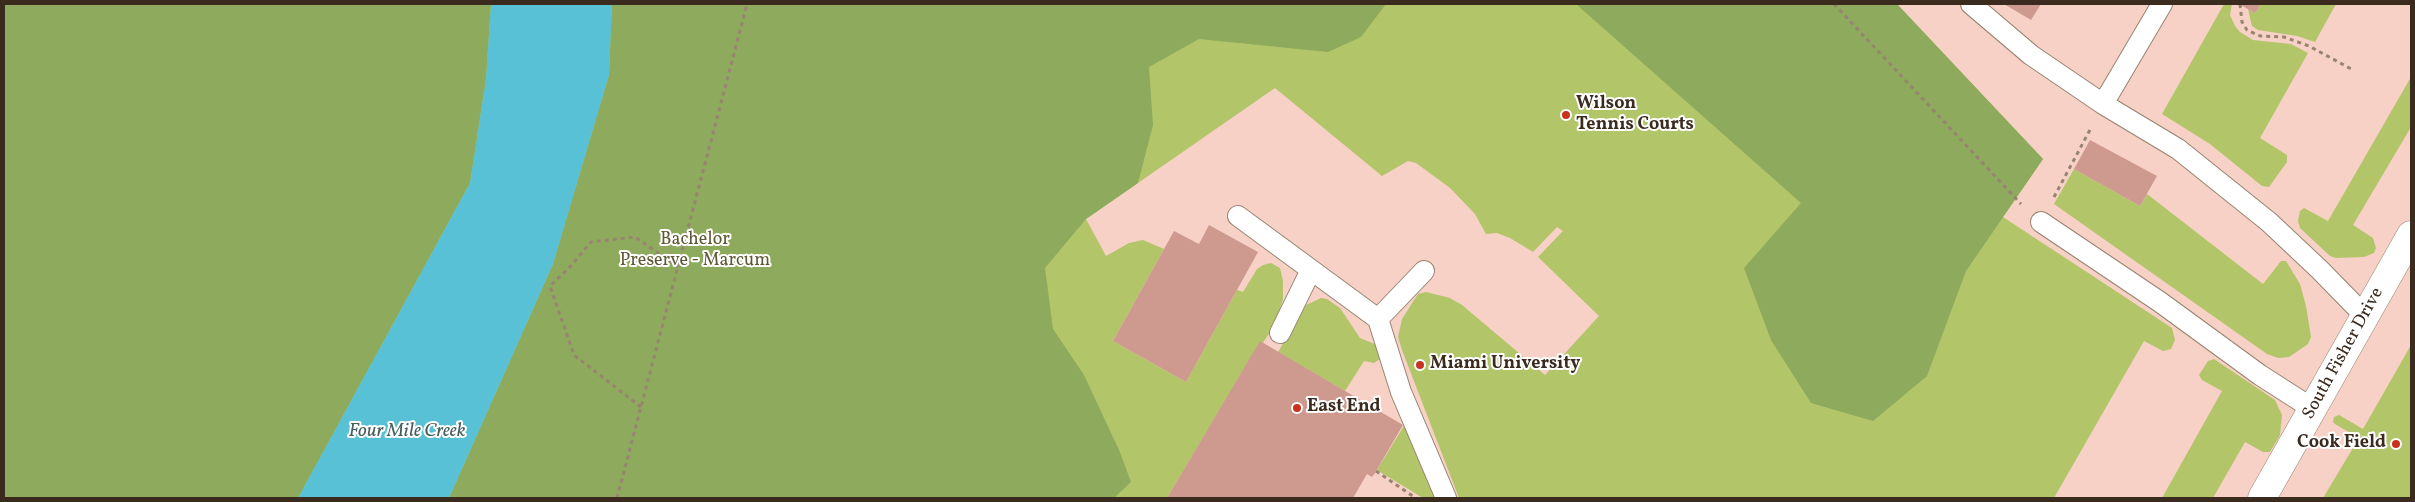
<!DOCTYPE html>
<style>
body{margin:0}
#map{position:relative;width:2415px;height:502px;overflow:hidden;background:#f4dec2;font-family:Vollkorn,serif}
canvas{display:block}
.frame{position:absolute;inset:0;border:5px solid #3b2a1e;pointer-events:none}
</style>
<div id="map">
<canvas width="2415" height="502"></canvas>
<div class="frame"></div>
</div>
<script>
const g = document.querySelector('canvas').getContext('2d');
g.lineJoin = 'round';
function fillPath(path, color) { g.fillStyle = color; g.fill(path, 'evenodd'); }
const shape = rows => new Path2D(rows.map(r => 'M' + r).join(''));
function trace(path, color, width, dash) { g.strokeStyle = color; g.lineWidth = width; g.lineCap = dash ? 'butt' : 'round'; g.setLineDash(dash || []); g.stroke(path); }
function drawText(font, color, halo, rows, align = 'center') {
  g.font = font + ' Vollkorn,serif'; g.lineWidth = 4; g.setLineDash([]); g.textBaseline = 'middle'; g.strokeStyle = halo; g.fillStyle = color; for (const [text, x, y, turn = 0] of rows) {
    g.save(); g.translate(x, y); g.rotate((+turn || 0) * Math.PI / 180); g.textAlign = isNaN(turn) ? turn : align; if (halo) g.strokeText(text, 0, 0); g.fillText(text, 0, 0); g.restore();
  }
}
fillPath(shape([
 [555,4,2411,4,2411,498,357,498]
]), '#f7d1c6');
fillPath(shape([
 [4,4,1897,4,2043,159,2003,217,2172,328,2175,340,2171,349,2163,351,2144,341,2054,498,1459,498,1402,350,1398,337,1402,319,1418,294,1426,292,1450,298,1462,305,1545,375,1599,316,1538,257,1563,231,1557,227,1533,252,1510,238,1497,233,1486,234,1475,214,1450,188,1416,163,1408,161,1382,176,1275,88,1086,219,1106,256,1129,243,1143,240,1164,249,1113,341,1186,382,1237,290,1243,292,1257,269,1263,265,1271,263,1280,268,1283,281,1283,299,1275,324,1263,343,1260,342,1167,498,4,498],
 [2224,4,2232,4,2230,15,2235,26,2240,32,2253,40,2291,44,2308,53,2260,138,2287,155,2287,162,2269,187,2262,186,2210,144,2162,114],
 [2261,4,2336,4,2315,42,2297,36,2258,30,2252,26,2248,9,2255,13],
 [2411,77,2411,127,2353,225,2373,238,2376,248,2374,253,2364,257,2336,258,2330,256,2300,228,2298,221,2300,211,2304,208,2328,221],
 [2074,169,2140,206,2147,194,2263,284,2281,261,2286,261,2300,284,2306,306,2311,337,2308,344,2289,357,2278,358,2267,354,2054,204],
 [1321,298,1327,299,1340,308,1360,338,1377,345,1381,358,1374,363,1364,361,1345,391,1278,352,1306,305],
 [2411,345,2411,498,2323,498,2359,438,2335,424,2333,422,2334,417,2339,415,2363,429],
 [2214,359,2275,400,2282,415,2280,435,2270,452,2263,452,2245,442,2213,498,2162,498,2222,391,2202,380,2199,375,2208,361],
 [1407,421,1437,498,1423,498,1377,470]
]), '#b2c569');
fillPath(shape([
 [4,4,491,4,486,79,470,183,298,498,4,498],
 [612,4,1386,4,1361,37,1328,52,1199,39,1149,67,1153,125,1138,183,1086,219,1045,268,1053,329,1084,375,1119,450,1131,482,1114,498,449,498,553,264,609,75],
 [1576,4,1897,4,2043,159,1966,271,1927,376,1873,421,1811,403,1771,340,1744,268,1801,203]
]), '#8daa5d');
fillPath(shape([
 [491,4,612,4,609,75,553,264,449,498,298,498,470,183,486,79]
]), '#58c1d5');
fillPath(shape([
 [2004,4,2041,4,2031,20],
 [2239,4,2261,4,2255,13],
 [2090,140,2157,176,2140,206,2074,169],
 [1209,225,1258,252,1186,382,1113,341,1174,231,1199,244],
 [1260,341,1403,425,1375,473,1372,477,1367,474,1353,498,1167,498]
]), '#ce9a90');
const lane = shape([
 [1971,4,2031,55,2103,104,2178,149,2269,222,2319,269,2365,316],
 [2103,104,2162,4],
 [1238,216,1378,319],
 [2041,222,2160,302,2260,375,2313,409],
 [1424,271,1378,319,1401,392,1446,498],
 [1280,333,1311,270]
]);
const street = shape([
 [2262,498,2411,235]
]);
trace(lane, '#988470', 22);
trace(street, '#988470', 29);
trace(shape([
 [1834,4,2021,204],
 [2240,4,2242,22,2247,30,2260,36,2284,37,2309,46,2353,70],
 [2054,197,2091,128],
 [641,407,574,355,550,286,569,268,591,242,635,237,678,267],
 [1376,471,1414,497],
 [617,498,747,4]
]), '#988470', 3, [4, 4]);
trace(lane, '#fff', 20);
trace(street, '#fff', 28);
for (const [x, y, r, color] of [
 [1566,115,5,"#c8321e"],
 [1420,365,5,"#c8321e"],
 [1297,408,5,"#c8321e"],
 [2396,444,5,"#c8321e"]
]) { const dot = new Path2D(); dot.arc(x, y, r, 0, 2 * Math.PI); g.fillStyle = color; g.fill(dot); trace(dot, '#fff', 2); }
drawText('bold 18px', '#3b2a1e', '#fff', [
 ["Wilson",1576,105],
 ["Tennis Courts",1576,126],
 ["Miami University",1430,365],
 ["East End",1307,408],
 ["Cook Field",2386,444,"right"]
], 'left');
drawText('18px', '#5f5834', '#fff', [
 ["Bachelor",695,241],
 ["Preserve - Marcum",695,262]
]);
drawText('18px', '#3b2a1e', '#fff', [
 ["South Fisher Drive",2344,354,-61]
]);
drawText('italic 19px', '#455f5e', '#fff', [
 ["Four Mile Creek",407,433]
]);
</script>
